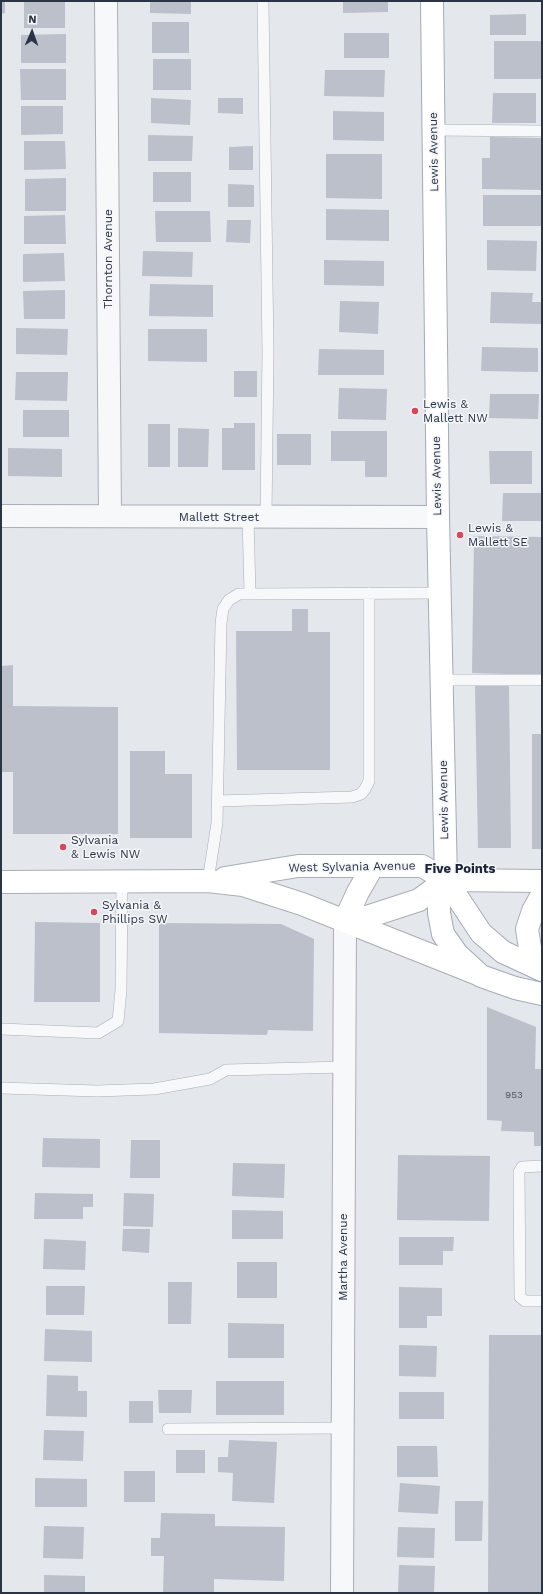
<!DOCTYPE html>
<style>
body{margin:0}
#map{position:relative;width:543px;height:1594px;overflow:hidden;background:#e4e7ec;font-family:"Work Sans",sans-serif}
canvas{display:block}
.frame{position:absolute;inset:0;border:2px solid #2b3445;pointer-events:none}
.north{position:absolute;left:12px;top:12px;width:40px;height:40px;-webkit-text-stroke:3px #f4f6f9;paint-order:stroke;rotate:2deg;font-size:11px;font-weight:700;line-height:16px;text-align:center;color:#2b3445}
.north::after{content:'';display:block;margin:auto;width:14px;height:18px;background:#2b3445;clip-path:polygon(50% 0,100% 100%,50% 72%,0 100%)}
</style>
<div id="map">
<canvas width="543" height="1594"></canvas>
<div class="frame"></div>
<div class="north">N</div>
</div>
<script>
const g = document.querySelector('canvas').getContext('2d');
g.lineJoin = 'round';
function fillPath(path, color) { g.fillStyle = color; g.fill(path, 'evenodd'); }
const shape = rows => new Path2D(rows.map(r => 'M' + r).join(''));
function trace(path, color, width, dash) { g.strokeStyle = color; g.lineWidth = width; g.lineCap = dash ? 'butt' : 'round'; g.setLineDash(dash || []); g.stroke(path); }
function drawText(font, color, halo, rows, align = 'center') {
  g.font = font + ' "Work Sans",sans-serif'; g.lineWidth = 3; g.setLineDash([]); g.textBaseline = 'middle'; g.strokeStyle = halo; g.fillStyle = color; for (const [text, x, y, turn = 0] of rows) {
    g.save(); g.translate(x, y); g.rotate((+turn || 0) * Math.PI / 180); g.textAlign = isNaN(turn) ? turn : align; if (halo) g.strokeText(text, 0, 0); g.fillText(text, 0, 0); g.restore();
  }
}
fillPath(shape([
 [1,1,5,1,5,13,1,14],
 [24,1,65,1,65,28,24,28],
 [150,1,191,1,191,14,150,13],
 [343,1,388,1,388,12,343,13],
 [526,14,526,35,490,35,490,15],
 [152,22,189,22,189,53,152,53],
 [344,33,389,33,389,58,344,58],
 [66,34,66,63,21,63,21,35],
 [494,41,542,41,542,79,494,79],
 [153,59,191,59,191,90,153,90],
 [20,69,66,69,66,100,21,100],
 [325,70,385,70,384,97,324,96],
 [493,93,536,93,536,123,492,123],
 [151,98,191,100,190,125,151,123],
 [218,98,243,98,243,114,218,113],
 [21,106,63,106,63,134,21,135],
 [333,111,384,112,384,141,333,140],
 [148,135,193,136,192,161,148,161],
 [490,137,542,138,542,190,482,189,482,158,490,158],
 [24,141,65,141,66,169,24,170],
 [253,146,253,170,229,170,229,147],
 [326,154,382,154,382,199,326,198],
 [153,172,191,172,191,202,153,202],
 [66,178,66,211,25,211,25,179],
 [228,184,254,185,254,207,228,207],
 [483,195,542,195,542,226,483,226],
 [326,209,389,210,389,241,326,240],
 [155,211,210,211,211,242,156,242],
 [65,215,66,244,24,244,24,216],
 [227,220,251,220,250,243,226,242],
 [487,240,537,241,536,271,487,270],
 [143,251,193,252,192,277,142,276],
 [64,253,65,281,23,282,23,254],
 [324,260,384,261,384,286,324,285],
 [150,284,213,285,213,317,149,316],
 [65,290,65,319,24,319,23,291],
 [491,292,533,293,532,302,542,302,542,324,490,323],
 [340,301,379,302,378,334,339,332],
 [16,328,68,329,67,355,16,354],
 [148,329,207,329,207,362,148,361],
 [482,347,538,348,538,372,481,371],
 [319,349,384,350,384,375,318,375],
 [234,371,257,371,257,397,234,397],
 [16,372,68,372,67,401,15,400],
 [339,388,387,389,386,420,338,419],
 [490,394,539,394,538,419,489,418],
 [23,410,69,410,69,437,23,437],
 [234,423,255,423,255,470,222,470,222,428,234,428],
 [148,424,170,424,170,467,148,467],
 [178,428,209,429,208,467,178,467],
 [331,431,387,431,387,477,365,477,365,461,331,461],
 [277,434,311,434,311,465,277,465],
 [8,448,62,449,62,477,8,476],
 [489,451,532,451,532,484,490,484],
 [503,493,542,493,542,521,502,521],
 [474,536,542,537,541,675,472,673],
 [292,609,308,609,308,632,330,632,330,770,237,770,236,631,292,631],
 [13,665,13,706,118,707,118,834,13,834,13,772,1,772,1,666],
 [509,685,511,848,478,848,475,686],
 [532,734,542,734,542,849,532,849],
 [130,751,165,751,165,774,192,774,192,838,130,838],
 [35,922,100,923,100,1002,34,1002],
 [159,923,281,924,314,939,313,1031,268,1030,267,1035,159,1033],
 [487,1007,536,1027,535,1069,542,1069,542,1146,534,1146,534,1132,501,1131,502,1121,487,1120],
 [43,1138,100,1139,100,1168,42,1167],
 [131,1140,160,1140,160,1178,130,1178],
 [398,1155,490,1156,489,1221,397,1220],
 [233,1163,285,1164,284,1198,232,1196],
 [35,1193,93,1194,93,1207,83,1207,83,1219,34,1219],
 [124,1193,154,1194,153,1227,123,1226],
 [232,1210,283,1211,283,1239,232,1239],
 [123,1229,150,1229,149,1253,122,1251],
 [399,1237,454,1237,453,1251,443,1251,443,1265,399,1265],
 [44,1239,86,1241,85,1270,43,1269],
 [237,1262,277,1262,277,1298,237,1298],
 [168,1282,192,1282,191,1324,168,1324],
 [46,1286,85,1286,84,1315,46,1315],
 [399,1287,442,1288,442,1316,427,1316,427,1328,399,1328],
 [228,1323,284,1324,284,1358,228,1358],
 [45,1329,92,1331,92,1362,44,1361],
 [489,1335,542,1335,542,1593,488,1593],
 [399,1345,437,1346,436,1377,399,1376],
 [47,1375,78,1376,78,1391,87,1391,87,1417,46,1416],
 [216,1381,284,1381,284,1415,216,1415],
 [158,1390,192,1390,191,1413,159,1413],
 [399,1392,444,1392,444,1419,399,1419],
 [129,1401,153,1401,153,1423,129,1423],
 [44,1430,84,1431,83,1461,43,1460],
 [229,1440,277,1442,274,1503,232,1501,233,1473,218,1472,218,1457,228,1457],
 [397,1446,437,1446,438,1477,397,1477],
 [176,1450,205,1450,205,1473,176,1473],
 [124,1471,155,1471,155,1502,124,1502],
 [35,1478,87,1479,87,1507,35,1507],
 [400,1483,440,1486,438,1514,398,1512],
 [455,1501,483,1501,482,1541,455,1541],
 [161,1513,215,1514,215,1526,285,1527,284,1581,214,1579,214,1593,163,1593,164,1556,151,1556,151,1538,160,1538],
 [44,1526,84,1527,83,1559,43,1558],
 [398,1527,435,1528,434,1558,397,1557],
 [399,1565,435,1566,434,1593,398,1593],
 [44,1575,85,1576,85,1593,44,1593]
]), '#bbc0ca');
const service = shape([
 [263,1,268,352,266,517],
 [434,130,542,131],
 [248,517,250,594],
 [441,680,542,680],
 [218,801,352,797,361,794,365,789,369,781,369,593],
 [208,881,217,823,221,623,223,609,229,600,239,594,250,594,440,593],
 [1,1029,98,1033,118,1021,121,990,122,883],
 [1,1088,97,1091,154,1089,210,1079,226,1070,344,1067],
 [542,1166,522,1167,519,1172,520,1297,525,1301,542,1301],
 [168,1429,342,1428]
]);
const minor = shape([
 [106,1,110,516],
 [1,516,438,517],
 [342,1593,345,920]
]);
const secondary = shape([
 [225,878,298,866,422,866,446,880,542,881],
 [1,882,208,881,243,885,302,904,478,974],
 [345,920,370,916,419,900,446,880],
 [345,920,358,892,373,866],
 [540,969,530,948,527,929,533,911,542,895]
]);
const primary = shape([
 [432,1,438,517,446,880,439,899,439,913,443,934,457,954,481,976,515,988,542,994],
 [446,880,481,933,503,952,542,970]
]);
trace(service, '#a9aeb7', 12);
trace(minor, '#a9aeb7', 24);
trace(secondary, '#a9aeb7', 24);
trace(primary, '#a3abb8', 24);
trace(service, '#f7f8fa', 11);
trace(minor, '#f7f8fa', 22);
trace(secondary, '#fff', 22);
trace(primary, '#fff', 22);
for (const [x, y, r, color] of [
 [415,411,4,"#d1495b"],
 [460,535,4,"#d1495b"],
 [63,847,4,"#d1495b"],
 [94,912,4,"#d1495b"]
]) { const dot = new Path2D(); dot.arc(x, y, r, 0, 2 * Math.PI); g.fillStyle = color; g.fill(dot); trace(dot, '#f4f6f9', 1.5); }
drawText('10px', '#4f5766', null, [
 ["953",514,1095]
]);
drawText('12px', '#2b3445', '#f4f6f9', [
 ["Lewis Avenue",434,152,-91],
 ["Thornton Avenue",108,259,-90],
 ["Lewis Avenue",437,476,-91],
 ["Mallett Street",219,517],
 ["Lewis Avenue",444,800,-91],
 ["West Sylvania Avenue",352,867,-1],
 ["Martha Avenue",343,1257,-90]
]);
drawText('12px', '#2b3445', '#f4f6f9', [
 ["Lewis &",423,404],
 ["Mallett NW",423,418],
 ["Lewis &",468,528],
 ["Mallett SE",468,542],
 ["Sylvania",71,840],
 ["& Lewis NW",71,854],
 ["Sylvania &",102,905],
 ["Phillips SW",102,919]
], 'left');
drawText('bold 13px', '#1d2536', '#f4f6f9', [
 ["Five Points",460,869]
]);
</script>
